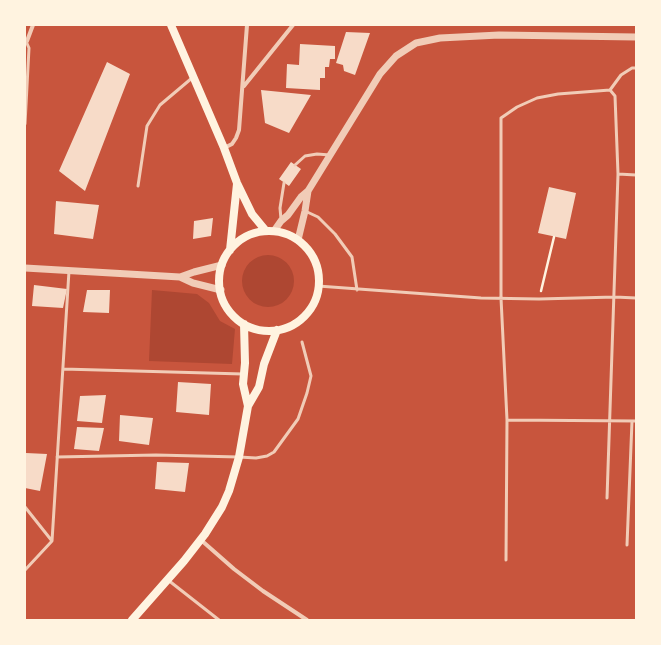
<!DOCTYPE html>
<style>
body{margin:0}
#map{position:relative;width:661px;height:645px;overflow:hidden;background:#c8553d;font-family:"Titillium Web",sans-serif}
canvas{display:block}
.frame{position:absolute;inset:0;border:26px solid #fff3e0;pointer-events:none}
</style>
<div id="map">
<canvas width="661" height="645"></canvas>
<div class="frame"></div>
</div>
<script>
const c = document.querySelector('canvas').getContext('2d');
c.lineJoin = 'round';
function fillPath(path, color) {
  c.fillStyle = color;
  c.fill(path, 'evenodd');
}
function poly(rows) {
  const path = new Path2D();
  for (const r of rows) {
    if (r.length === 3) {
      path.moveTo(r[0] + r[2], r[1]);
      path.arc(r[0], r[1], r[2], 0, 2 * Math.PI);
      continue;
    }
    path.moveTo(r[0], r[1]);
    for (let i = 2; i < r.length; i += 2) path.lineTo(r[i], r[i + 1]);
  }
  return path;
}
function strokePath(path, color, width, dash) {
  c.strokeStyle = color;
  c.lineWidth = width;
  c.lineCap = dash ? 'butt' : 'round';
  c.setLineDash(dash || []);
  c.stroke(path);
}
fillPath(poly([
 [268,281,26],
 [152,290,197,294,209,303,220,321,235,329,232,364,149,361]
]), '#ae4732');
fillPath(poly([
 [346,32,370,33,355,75,344,71,343,65,336,63],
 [300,44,335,46,335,59,330,59,329,67,325,67,325,78,320,78,320,90,286,88,287,64,299,65],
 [107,62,130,74,85,191,59,171],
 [261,90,311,95,289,133,265,123],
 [291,162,301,169,289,186,279,179],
 [549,187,576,193,566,239,538,233],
 [56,201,99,205,93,239,54,234],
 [213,218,211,236,193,239,194,221],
 [34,285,67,289,63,308,32,306],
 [87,290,110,290,109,313,83,312],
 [178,382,211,384,209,415,176,412],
 [106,395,102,423,77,421,80,396],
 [120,415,153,418,149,445,119,441],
 [77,427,104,428,99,451,74,449],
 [26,453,47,454,40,491,25,488],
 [157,462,189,463,185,492,155,489]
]), '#f7dbc8');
strokePath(poly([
 [541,291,554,237]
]), '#fff3e0', 2.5);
strokePath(poly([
 [25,39,29,48,25,124],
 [610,90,621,75,632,68,636,68],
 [295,165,305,156,317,154,330,155],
 [618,174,636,175],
 [138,186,147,126,160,105,192,78],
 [305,211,318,217,335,234,352,257,357,290],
 [281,219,280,208,284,183],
 [318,286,481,298,539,299,615,297,636,298],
 [63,369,243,374],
 [507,420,636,421],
 [57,457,156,455,239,457,256,458,267,456,274,452,298,419,307,393,311,376,302,342],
 [607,498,618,174,615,96,610,90],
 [25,507,52,541,25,570],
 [52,541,69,271],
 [627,545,632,421],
 [506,560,507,420,501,298,501,118,517,107,537,98,558,94,610,90],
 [168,580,219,620]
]), '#f1ccb7', 3);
strokePath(poly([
 [27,41,33,25],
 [244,86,293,25],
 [224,148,232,144,236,138,239,130,247,25],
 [201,540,234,569,263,591,307,620]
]), '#f1ccb7', 4);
strokePath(poly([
 [274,231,281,221,288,215,301,197,308,191,380,74,396,56,416,43,440,38,499,35,636,37],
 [298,240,305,211,308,191],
 [25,268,180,277,193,283,221,290],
 [180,277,194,272,222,265]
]), '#f1ccb7', 7);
strokePath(poly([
 [171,25,224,148,237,183,252,214,266,231],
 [269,281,50],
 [230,250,237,184],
 [244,324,245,363,243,384,248,406],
 [132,620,184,561,205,534,222,507,229,491,239,457,248,406,259,387,264,364,277,330]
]), '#fff3e0', 8);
</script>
